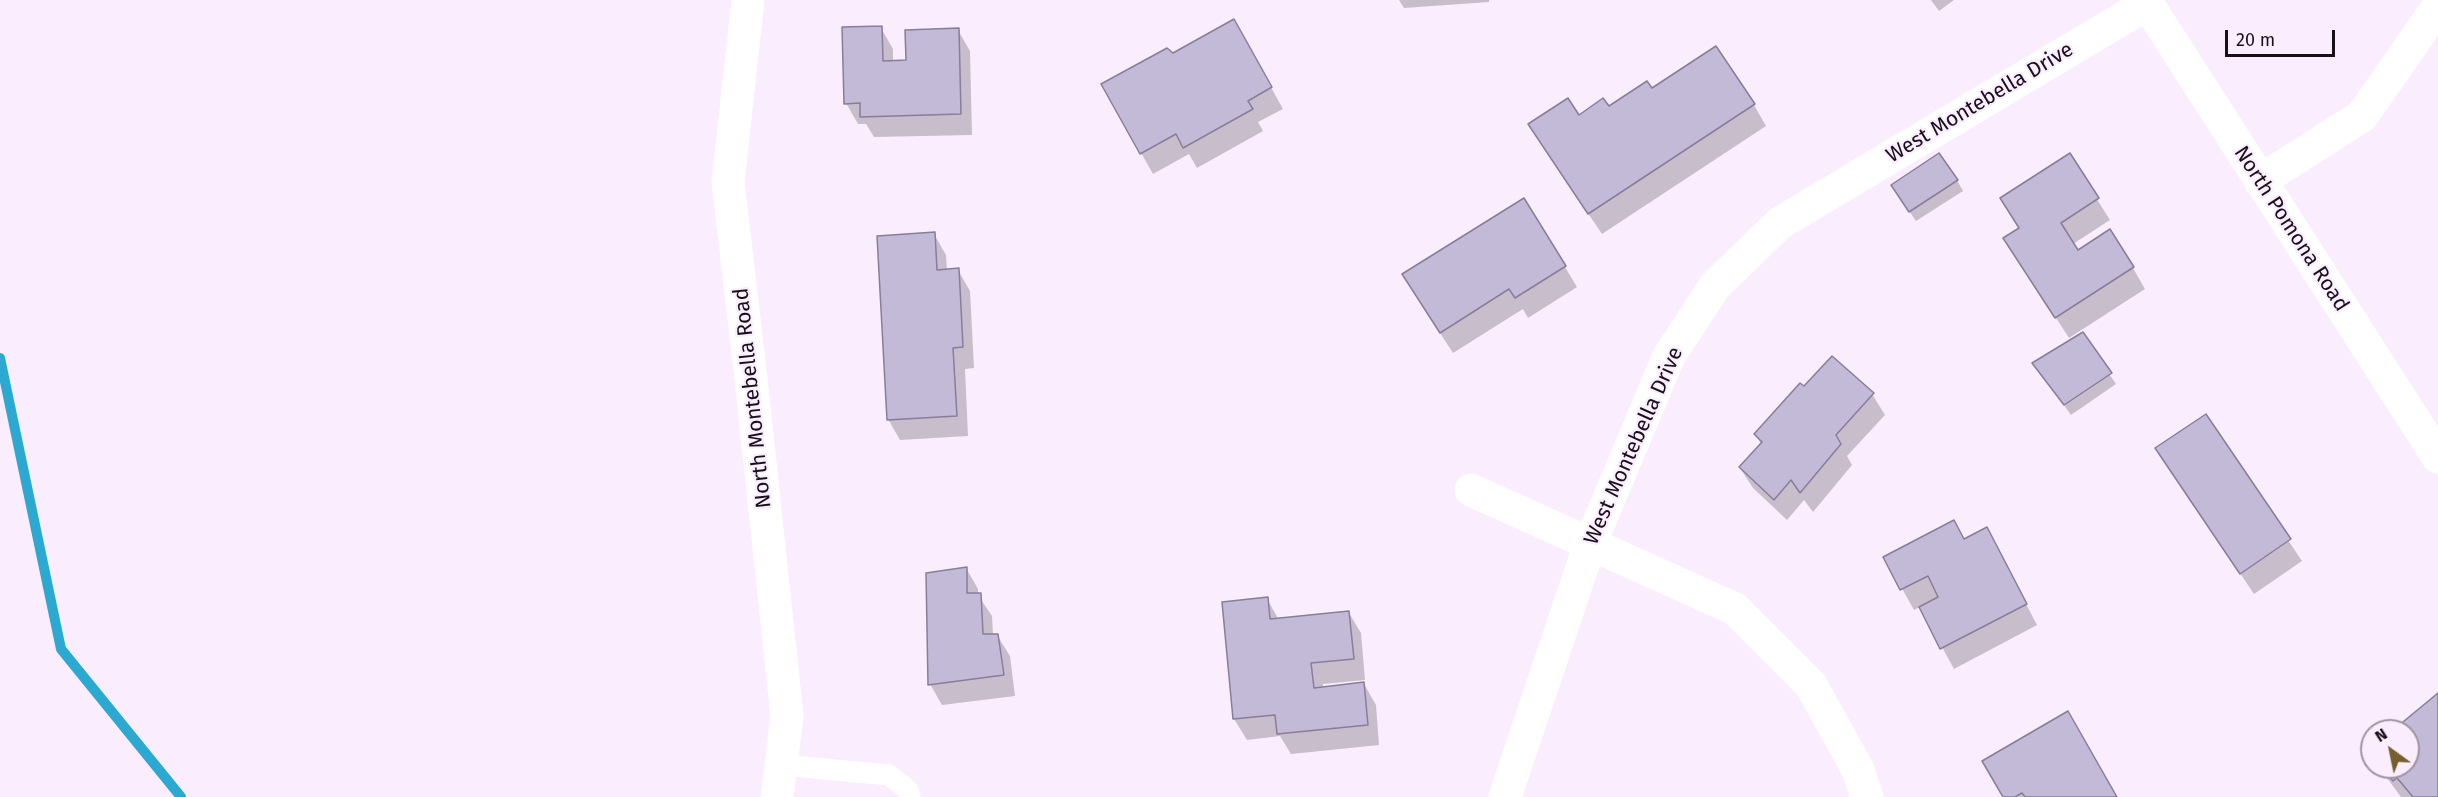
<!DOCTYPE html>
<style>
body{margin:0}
#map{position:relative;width:2438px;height:797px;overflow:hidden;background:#faedfd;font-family:"Fira Sans",sans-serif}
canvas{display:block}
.north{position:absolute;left:2360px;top:719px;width:60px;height:60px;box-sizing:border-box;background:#faedfd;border:2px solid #9f95a2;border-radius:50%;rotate:327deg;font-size:16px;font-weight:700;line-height:24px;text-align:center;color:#171019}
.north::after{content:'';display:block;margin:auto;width:21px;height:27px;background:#765f2f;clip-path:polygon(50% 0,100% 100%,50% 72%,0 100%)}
.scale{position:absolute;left:2225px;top:30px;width:110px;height:27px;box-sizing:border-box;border:3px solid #171019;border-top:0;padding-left:8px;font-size:18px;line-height:21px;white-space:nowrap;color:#171019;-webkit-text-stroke:4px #faedfd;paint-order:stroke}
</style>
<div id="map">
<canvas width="2438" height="797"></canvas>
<div class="north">N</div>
<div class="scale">20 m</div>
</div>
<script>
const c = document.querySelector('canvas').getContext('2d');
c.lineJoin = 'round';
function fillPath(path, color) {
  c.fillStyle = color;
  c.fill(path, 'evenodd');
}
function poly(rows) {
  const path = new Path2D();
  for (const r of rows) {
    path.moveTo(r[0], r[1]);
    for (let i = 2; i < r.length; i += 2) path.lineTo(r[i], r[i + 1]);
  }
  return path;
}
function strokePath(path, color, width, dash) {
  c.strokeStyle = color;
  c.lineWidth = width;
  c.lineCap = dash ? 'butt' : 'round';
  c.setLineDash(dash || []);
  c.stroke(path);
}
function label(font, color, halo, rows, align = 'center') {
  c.font = font + ' "Fira Sans",sans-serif';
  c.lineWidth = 4.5;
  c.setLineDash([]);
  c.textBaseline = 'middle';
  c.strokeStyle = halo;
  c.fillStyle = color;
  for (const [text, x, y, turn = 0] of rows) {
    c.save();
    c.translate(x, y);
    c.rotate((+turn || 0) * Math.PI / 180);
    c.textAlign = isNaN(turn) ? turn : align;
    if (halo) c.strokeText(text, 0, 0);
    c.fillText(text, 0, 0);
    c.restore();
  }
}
fillPath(poly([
 [1399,0,1489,0,1489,2,1404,8],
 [1931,0,1954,0,1939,11],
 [881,28,893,49,893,62,908,62,958,30,970,51,972,135,874,137,866,124,858,124,846,103],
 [1246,42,1283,109,1258,122,1263,131,1197,168,1189,154,1153,174,1103,85,1173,55],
 [1652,90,1754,105,1766,126,1602,234,1542,145,1579,117,1608,109],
 [2069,155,2110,220,2073,244,2078,252,2133,268,2145,289,2069,338,2005,239,2020,229],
 [1957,180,1963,191,1916,221,1899,196],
 [934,234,946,255,947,271,958,270,970,291,974,368,965,369,968,436,900,440,888,419],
 [1565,267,1577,287,1528,318,1523,309,1453,353,1416,296],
 [2082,334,2116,384,2071,415,2034,364],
 [1804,388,1872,394,1885,415,1847,456,1852,465,1813,512,1804,500,1787,520,1753,488,1740,468,1761,444,1756,434],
 [2205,416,2302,561,2254,594,2157,449],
 [1964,541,1998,550,2037,625,1954,669,1920,607,1914,610,1885,558],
 [966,568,978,589,978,595,992,616,993,635,997,635,1010,656,1015,696,942,705,930,684],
 [1267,599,1279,620,1349,613,1361,633,1365,680,1323,684,1323,688,1364,684,1376,705,1379,745,1291,754,1280,736,1247,740,1234,719],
 [2437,695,2438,797,2401,797,2379,767,2408,767,2408,731,2394,731],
 [1984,762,2116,797,2005,797]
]), '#0003');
strokePath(poly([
 [0,358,61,649,181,797]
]), '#2ca9d0', 10);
const building = poly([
 [1234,19,1272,87,1248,101,1253,109,1183,148,1176,134,1140,154,1101,84,1167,48,1173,53,1234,19],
 [882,26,883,61,906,60,905,30,959,28,961,114,860,117,860,103,844,104,842,27,882,26],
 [1716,46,1755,104,1588,214,1528,124,1568,98,1579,115,1603,98,1609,106,1647,81,1652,88,1716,46],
 [1939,153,1958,180,1909,212,1891,185,1939,153],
 [2070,153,2099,198,2061,223,2078,250,2110,229,2134,267,2055,318,2003,238,2019,228,2000,198,2070,153],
 [1524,198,1566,266,1515,298,1509,289,1440,333,1402,274,1524,198],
 [935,232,937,270,959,268,963,347,953,348,957,416,887,420,877,236,935,232],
 [2083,332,2112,373,2064,405,2032,363,2083,332],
 [1832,356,1874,393,1836,435,1841,444,1800,493,1791,480,1774,500,1739,467,1762,442,1754,434,1800,383,1804,386,1832,356],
 [2206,414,2291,539,2240,574,2155,448,2206,414],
 [1954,520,1964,539,1987,527,2027,604,1940,649,1919,607,1938,597,1928,576,1900,590,1883,557,1954,520],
 [967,567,967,593,981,593,983,634,998,634,1004,675,928,685,926,573,967,567],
 [1268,597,1270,619,1349,611,1354,659,1311,663,1314,688,1364,682,1368,725,1277,734,1275,715,1233,719,1222,602,1268,597],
 [2438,693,2438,797,2413,797,2397,778,2393,781,2381,767,2408,767,2408,731,2392,731,2438,693],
 [2068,711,2117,797,2025,797,2022,793,2015,797,2003,797,1982,761,2068,711]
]);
fillPath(building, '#c3bad7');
strokePath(building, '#877e99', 1.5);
strokePath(poly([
 [781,765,889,775,908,790,910,797]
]), '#fff', 21);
strokePath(poly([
 [748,0,728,182,751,379,787,716,777,797],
 [2145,0,2438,457],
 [2260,181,2362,116,2438,7],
 [1471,490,1735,609,1811,685,1858,770,1867,797],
 [1505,797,1590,544,1669,356,1715,286,1780,223,2147,4]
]), '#fff', 33);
label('21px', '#171019', '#faedfd', [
 ["West Montebella Drive",1980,103,-31],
 ["North Pomona Road",2291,229,57],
 ["North Montebella Road",753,398,-96],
 ["West Montebella Drive",1634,446,-66]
]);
</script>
